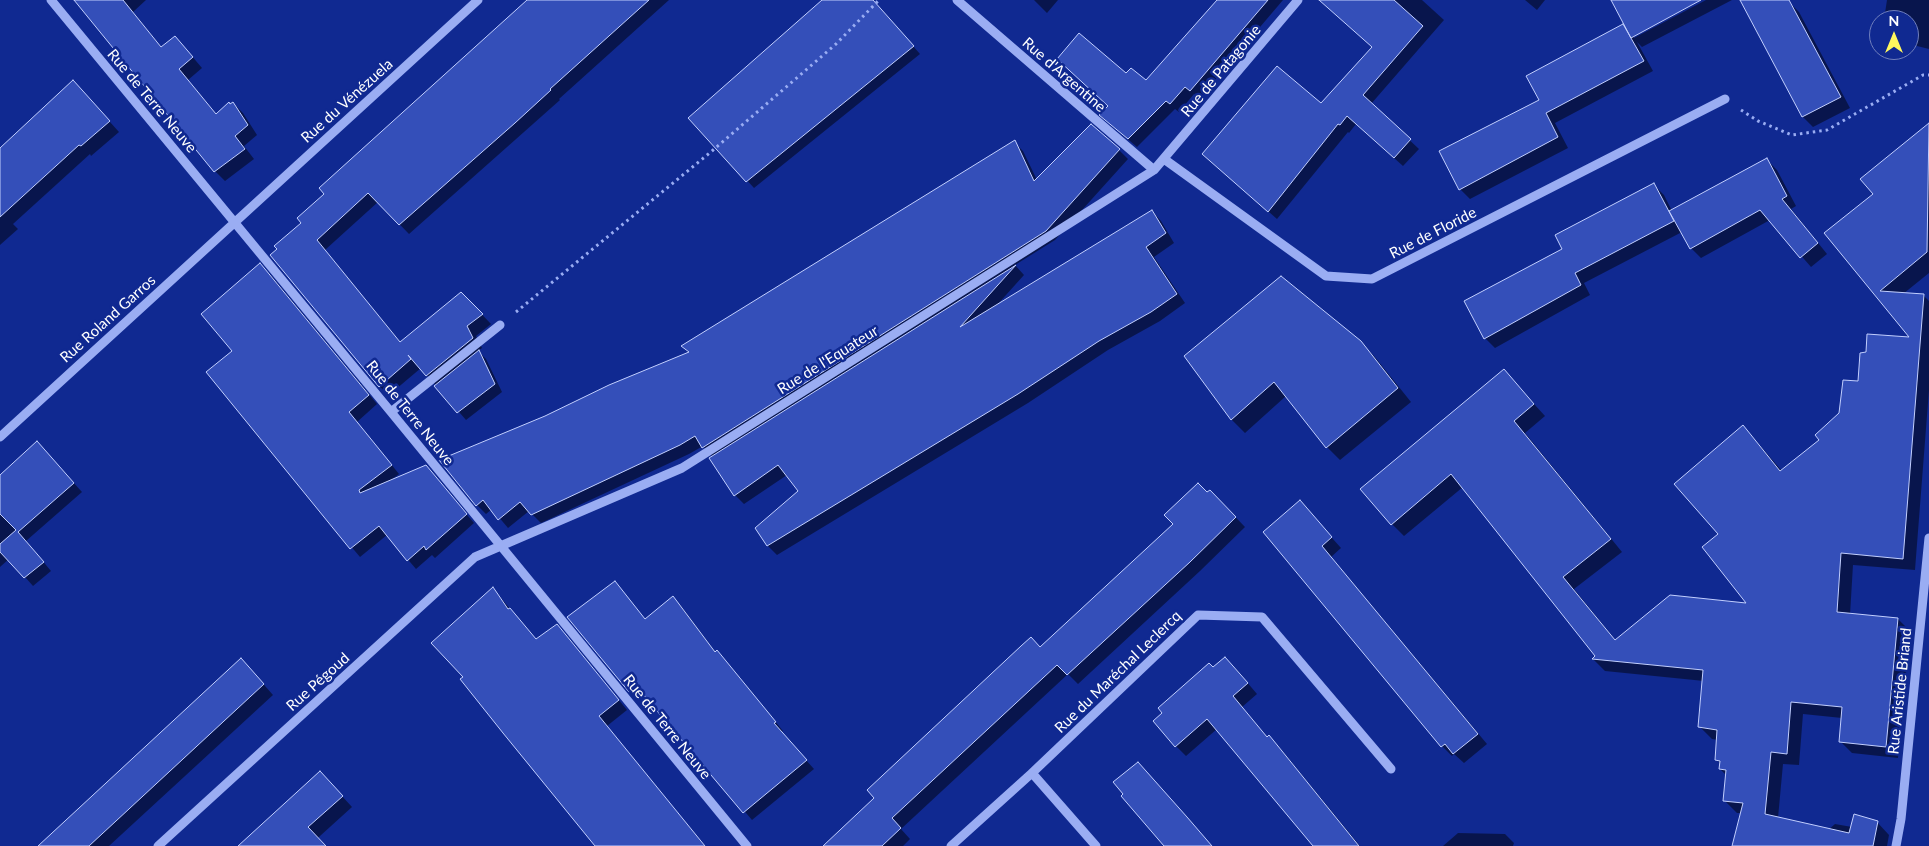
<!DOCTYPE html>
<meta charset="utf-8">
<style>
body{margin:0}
#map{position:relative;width:1929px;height:846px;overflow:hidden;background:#102991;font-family:Lato,sans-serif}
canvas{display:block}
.north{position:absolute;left:1869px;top:10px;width:50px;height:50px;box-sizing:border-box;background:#102991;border:1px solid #707fbd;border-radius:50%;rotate:0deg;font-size:14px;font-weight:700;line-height:20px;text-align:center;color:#fff}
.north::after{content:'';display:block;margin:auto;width:18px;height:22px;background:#fff75d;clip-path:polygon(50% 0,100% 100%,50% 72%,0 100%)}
</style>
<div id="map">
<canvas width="1929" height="846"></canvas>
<div class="north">N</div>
</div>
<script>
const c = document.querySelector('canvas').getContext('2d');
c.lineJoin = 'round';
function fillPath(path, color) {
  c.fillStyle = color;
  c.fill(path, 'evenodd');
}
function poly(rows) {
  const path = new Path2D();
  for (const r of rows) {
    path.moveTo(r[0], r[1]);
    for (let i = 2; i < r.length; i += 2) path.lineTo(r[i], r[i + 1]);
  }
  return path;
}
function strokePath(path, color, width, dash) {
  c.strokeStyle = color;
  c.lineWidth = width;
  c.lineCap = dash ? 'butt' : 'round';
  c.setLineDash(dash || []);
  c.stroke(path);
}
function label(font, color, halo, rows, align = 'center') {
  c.font = font + ' Lato,sans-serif';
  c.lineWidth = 5;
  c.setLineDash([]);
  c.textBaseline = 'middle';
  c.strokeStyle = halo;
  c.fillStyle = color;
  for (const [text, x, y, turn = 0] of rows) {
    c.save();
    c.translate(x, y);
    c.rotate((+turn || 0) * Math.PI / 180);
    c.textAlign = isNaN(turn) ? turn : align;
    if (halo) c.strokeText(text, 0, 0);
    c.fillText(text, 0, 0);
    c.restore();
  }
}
fillPath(poly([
 [76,0,146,0,133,12,162,48,185,48,202,68,188,80,217,115,233,103,243,113,257,135,244,146,254,159,225,181,215,171],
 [528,0,669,0,559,99,560,100,524,132,409,234,378,202,325,250,401,343,470,302,491,324,476,336,482,348,478,351,486,359,502,392,466,420,421,368,389,395,379,386,303,223,325,194],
 [824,0,873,0,920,54,754,188,690,118],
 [1034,0,1058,0,1047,13],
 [1218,0,1283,0,1199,99,1194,94,1179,112,1175,109,1137,147,1109,123,1110,106,1127,75,1146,82],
 [1335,0,1422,0,1444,20,1371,104,1419,149,1403,166,1356,124,1349,133,1348,132,1277,219,1213,163,1321,105,1373,47],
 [1525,0,1545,0,1537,10],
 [1614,0,1701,0,1634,35,1634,38,1706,0,1732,0,1642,47,1637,42,1653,71,1555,123,1568,148,1470,199,1460,189,1540,100,1623,25,1628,31],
 [1887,0,1929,0,1929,49,1917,46,1909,38,1909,20,1892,20,1885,13],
 [1789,2,1799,12,1850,108,1813,127,1803,117,1752,20],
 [83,92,119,132,91,156,90,154,13,224,18,229,0,245,0,150],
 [1929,124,1929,273,1903,294,1923,295,1929,301,1929,390,1915,570,1853,565,1850,615,1898,619,1910,631,1898,758,1852,753,1840,741,1842,718,1803,714,1799,765,1783,764,1778,818,1828,830,1835,824,1852,827,1877,822,1889,835,1887,846,1733,846,1742,813,1737,813,1725,801,1727,776,1720,769,1721,764,1716,759,1718,740,1712,739,1700,727,1704,681,1605,671,1593,659,1597,657,1463,487,1404,536,1392,524,1504,371,1545,416,1525,433,1622,552,1574,589,1616,641,1748,604,1720,534,1743,426,1782,471,1821,441,1859,382,1911,339,1826,234,1875,194,1862,179],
 [1014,142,1023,151,1037,180,1119,150,1128,159,1055,240,1015,265,1024,275,997,305,1152,211,1161,221,1174,243,1154,257,1185,303,1160,321,1108,350,1028,403,777,555,768,546,756,528,800,492,787,475,744,504,735,495,713,457,703,446,689,454,541,523,529,511,508,528,492,509,486,514,477,505,546,417,689,353,683,346],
 [1767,160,1777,170,1796,206,1791,209,1827,254,1811,267,1770,220,1701,258,1691,248,1682,232,1584,283,1590,295,1495,348,1485,338,1563,249,1654,185,1664,195,1672,211],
 [269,273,377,404,357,422,399,474,391,480,426,467,474,523,435,558,432,555,416,569,387,535,360,557,257,435,208,373,234,351],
 [1360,342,1374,356,1411,402,1340,460,1327,447,1286,396,1245,433,1232,420,1186,357],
 [46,452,82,492,26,541,51,571,33,586,9,559,0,567,0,477],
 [1207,494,1220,501,1245,527,1200,571,1078,684,1068,674,901,829,910,839,903,846,824,846],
 [1300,502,1341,548,1331,557,1487,744,1464,763,1454,754,1452,756,1442,746,1265,532],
 [614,583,646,620,673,598,681,606,716,653,725,660,783,731,781,732,814,769,752,820,645,694,638,700,630,691],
 [493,589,537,640,557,626,566,635,627,710,607,726,705,846,597,846,464,677],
 [1235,668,1257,694,1242,707,1268,738,1269,737,1279,747,1360,846,1314,846,1217,729,1186,756,1176,746,1213,669],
 [251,670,273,695,109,846,40,846],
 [330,783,352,807,309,846,240,846],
 [1458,833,1505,834,1514,843,1513,846,1443,846]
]), '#0007');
const building = poly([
 [74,0,123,0,161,47,175,36,193,57,179,69,216,114,229,102,230,104,233,102,248,125,235,136,245,149,214,172,74,0],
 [527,0,649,0,550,89,551,90,515,123,399,225,368,193,317,240,400,342,461,292,483,314,467,326,473,338,426,376,408,355,411,359,379,387,270,255,277,249,274,246,301,223,297,218,324,194,319,188,527,0],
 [822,0,873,0,914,46,746,182,688,118,822,0],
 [1217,0,1268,0,1190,91,1185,87,1170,104,1166,101,1128,139,1099,115,1108,106,1057,59,1079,33,1126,73,1131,68,1146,80,1217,0],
 [1319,0,1394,0,1423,26,1363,95,1411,139,1394,158,1347,116,1340,125,1338,124,1268,212,1202,154,1277,66,1321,103,1372,47,1319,0],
 [1611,0,1701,0,1631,38,1611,0],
 [1740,0,1789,0,1841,97,1802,117,1740,0],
 [1623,24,1644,61,1546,113,1558,137,1459,190,1439,151,1539,100,1526,76,1623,24],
 [73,80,110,121,81,146,79,145,0,217,0,148,73,80],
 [1929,123,1927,252,1880,291,1924,294,1903,559,1841,553,1837,612,1898,618,1886,747,1839,742,1842,707,1791,702,1787,754,1771,752,1765,814,1849,833,1854,814,1878,821,1873,846,1732,846,1743,803,1723,801,1726,770,1719,769,1720,761,1715,760,1717,730,1698,727,1703,670,1592,659,1595,656,1451,474,1391,525,1360,489,1504,369,1534,404,1514,421,1611,539,1563,577,1615,640,1670,595,1746,603,1702,547,1718,534,1674,484,1743,425,1780,471,1819,440,1815,435,1839,413,1843,380,1858,381,1860,353,1866,352,1867,334,1909,337,1824,233,1873,194,1860,179,1929,123],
 [1091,124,1120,149,1046,231,702,448,695,436,680,445,531,515,520,502,498,520,483,500,476,506,439,460,545,416,609,385,689,352,681,346,1015,140,1034,181,1091,124],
 [1767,158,1787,196,1782,199,1818,243,1800,258,1760,210,1690,249,1669,211,1767,158],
 [1654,183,1674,221,1575,273,1581,285,1484,339,1464,301,1562,249,1555,235,1654,183],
 [1152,210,1166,233,1146,247,1177,294,1151,312,1099,341,1018,394,767,546,755,528,798,491,778,465,734,496,709,458,1016,265,960,327,1152,210],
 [260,263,369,395,349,412,392,465,359,490,360,493,426,465,467,514,426,550,424,546,407,561,379,526,350,549,206,372,232,351,201,314,260,263],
 [1281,276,1361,341,1398,388,1326,448,1274,382,1231,420,1184,356,1281,276],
 [479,350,495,384,457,413,434,386,479,350],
 [37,441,74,483,18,532,44,562,24,578,0,552,0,544,16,530,0,514,0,475,37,441],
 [1198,483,1207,492,1210,490,1236,517,1190,562,1067,675,1057,665,892,818,901,828,882,846,823,846,874,798,867,790,1021,646,1031,637,1040,647,1173,524,1164,515,1198,483],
 [1300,500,1332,537,1322,546,1478,734,1453,754,1445,744,1441,747,1263,532,1300,500],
 [615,581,645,619,673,596,715,652,717,650,776,722,774,723,807,760,743,813,636,686,629,692,567,617,615,581],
 [493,587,508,609,510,608,536,639,557,624,619,700,599,716,705,846,595,846,503,733,460,679,463,677,431,643,493,587],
 [1225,657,1248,683,1233,696,1267,737,1269,735,1359,846,1313,846,1207,719,1175,747,1153,721,1162,713,1158,708,1209,663,1213,667,1225,657],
 [241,658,264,684,89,846,38,846,241,658],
 [1138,762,1187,817,1212,846,1164,846,1121,796,1123,794,1113,782,1138,762],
 [320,771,343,796,308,827,326,846,238,846,320,771]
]);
fillPath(building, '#344fb9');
strokePath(building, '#c2cffe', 1);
strokePath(poly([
 [1741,110,1758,121,1792,135,1827,130,1923,75,1929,75],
 [516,312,712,151,836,44,879,0]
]), '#9aadf3', 3, [2.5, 4]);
strokePath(poly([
 [51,0,391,412,747,846],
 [957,0,1154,170],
 [1164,159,1326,276,1372,279,1725,99],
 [391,412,500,325],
 [0,437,478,0],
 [1032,773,1096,846],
 [158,846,475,557,682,468,1154,170,1298,0],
 [951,846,1032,773,1198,615,1262,617,1391,769],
 [1896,846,1901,819,1929,538]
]), '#9aadf3', 9);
label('15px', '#fff', '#102991', [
 ["Rue de Patagonie",1221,71,-50],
 ["Rue d'Argentine",1064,75,41],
 ["Rue de Terre Neuve",152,101,50],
 ["Rue du Vénézuela",347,101,-42],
 ["Rue de Floride",1433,233,-27],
 ["Rue Roland Garros",108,319,-42],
 ["Rue de l'Equateur",828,360,-32],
 ["Rue de Terre Neuve",410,413,51],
 ["Rue du Maréchal Leclercq",1118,672,-44],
 ["Rue Pégoud",318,682,-42],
 ["Rue Aristide Briand",1900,691,-84],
 ["Rue de Terre Neuve",667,727,51]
]);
</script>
